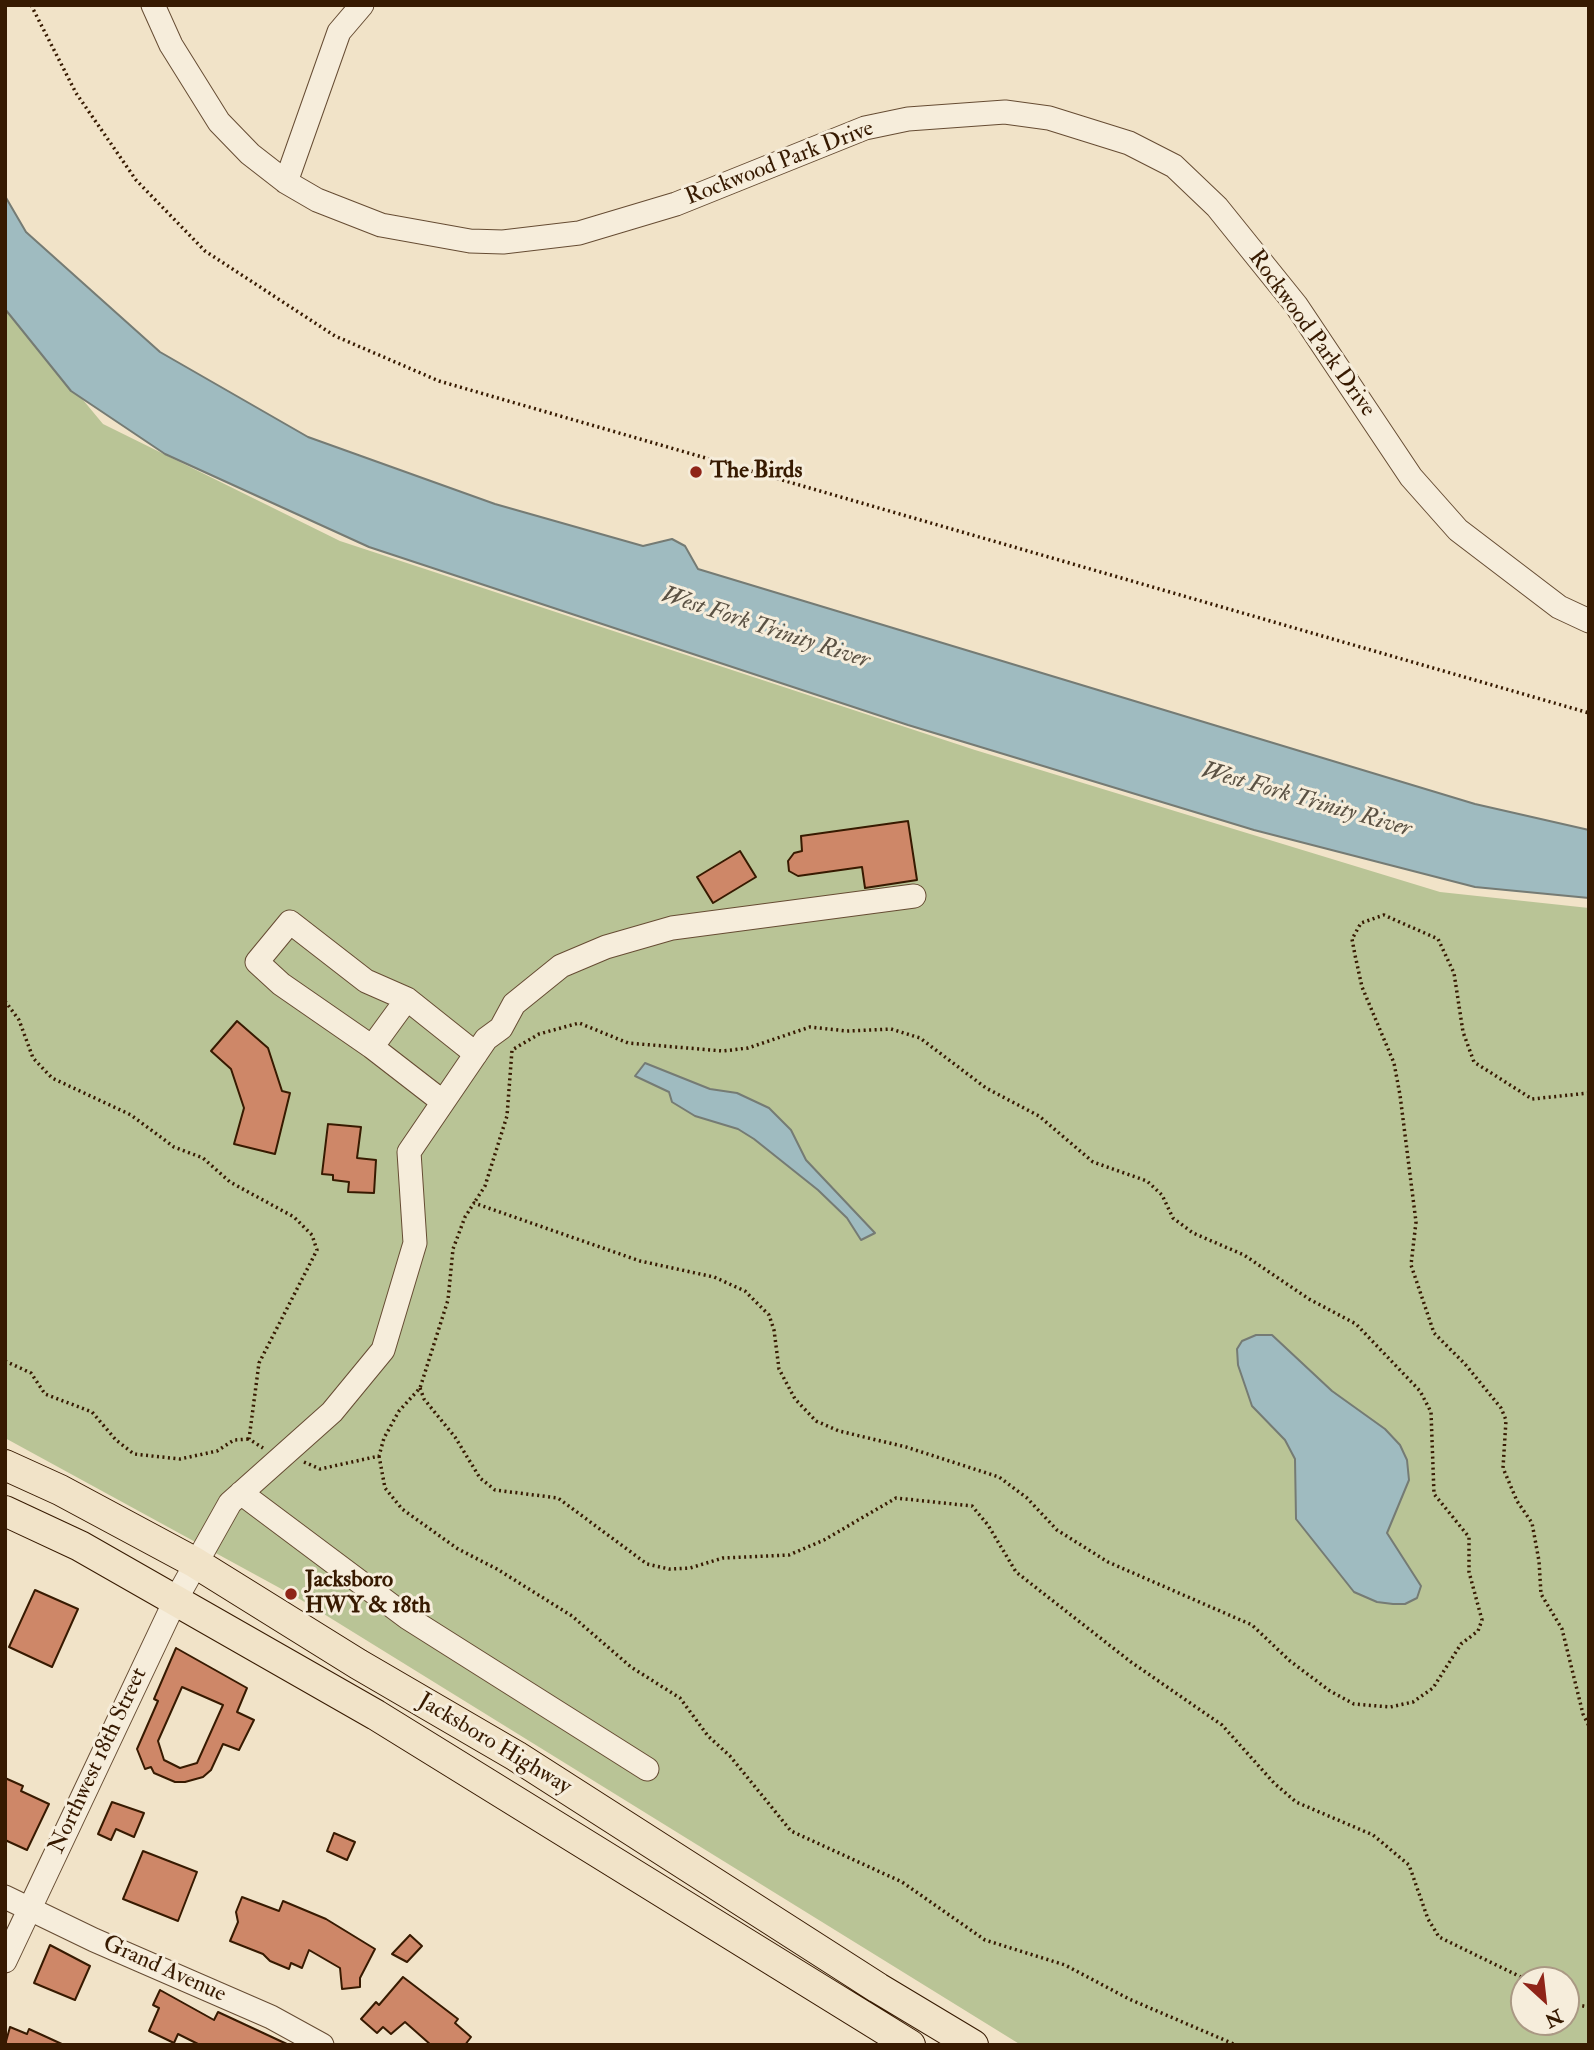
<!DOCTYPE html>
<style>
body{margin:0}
#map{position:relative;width:1594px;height:2050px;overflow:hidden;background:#f1e3c8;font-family:"IM FELL Double Pica",serif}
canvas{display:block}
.frame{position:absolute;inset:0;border:7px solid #371a01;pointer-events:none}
.north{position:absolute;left:1510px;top:1966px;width:70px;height:70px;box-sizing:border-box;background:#f6eddb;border:2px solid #aa9984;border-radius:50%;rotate:153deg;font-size:19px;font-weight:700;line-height:28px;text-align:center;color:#371a01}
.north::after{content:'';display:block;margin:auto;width:24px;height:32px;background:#8f2418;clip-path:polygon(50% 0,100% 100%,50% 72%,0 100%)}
</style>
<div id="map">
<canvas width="1594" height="2050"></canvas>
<div class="frame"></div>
<div class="north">N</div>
</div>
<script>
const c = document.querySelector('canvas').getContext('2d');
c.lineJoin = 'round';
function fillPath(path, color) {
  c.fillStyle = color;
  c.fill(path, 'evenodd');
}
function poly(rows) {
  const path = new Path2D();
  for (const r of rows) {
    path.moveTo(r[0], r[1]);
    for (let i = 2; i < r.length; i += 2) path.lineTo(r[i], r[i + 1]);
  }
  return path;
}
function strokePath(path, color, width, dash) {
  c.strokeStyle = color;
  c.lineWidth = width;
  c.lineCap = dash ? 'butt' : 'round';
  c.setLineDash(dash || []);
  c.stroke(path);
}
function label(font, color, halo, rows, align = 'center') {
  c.font = font + ' "IM FELL Double Pica",serif';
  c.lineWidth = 6;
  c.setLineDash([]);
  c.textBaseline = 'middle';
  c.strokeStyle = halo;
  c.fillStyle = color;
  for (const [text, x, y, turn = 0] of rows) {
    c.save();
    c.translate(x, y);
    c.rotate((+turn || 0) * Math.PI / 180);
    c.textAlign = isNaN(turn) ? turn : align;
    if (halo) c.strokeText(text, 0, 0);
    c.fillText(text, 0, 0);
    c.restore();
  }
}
fillPath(poly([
 [5,306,103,424,340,541,975,750,1440,892,1589,908,1589,2045,1021,2045,298,1598,5,1438],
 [1524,1980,1566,1980,1566,2022,1524,2022]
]), '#b9c496');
const water = poly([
 [5,196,26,232,160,352,308,437,495,504,643,546,672,539,685,546,698,569,1475,804,1589,830,1589,898,1475,887,1254,830,908,725,369,547,165,454,71,391,5,309,5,196],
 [645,1063,710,1089,737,1093,769,1108,791,1130,806,1160,875,1233,861,1240,847,1218,818,1190,754,1139,738,1129,695,1116,672,1102,669,1092,635,1076,645,1063],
 [1256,1335,1272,1335,1332,1391,1385,1429,1400,1445,1407,1460,1409,1480,1387,1533,1421,1586,1417,1598,1405,1604,1393,1604,1377,1602,1354,1592,1296,1519,1295,1459,1285,1440,1252,1406,1238,1365,1237,1349,1242,1341,1256,1335]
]);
fillPath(water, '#9fbbc0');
strokePath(water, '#757b74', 2);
const building = poly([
 [908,821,917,880,865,888,862,867,798,876,789,871,788,861,794,853,802,851,801,836,908,821],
 [740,851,756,877,713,903,697,877,740,851],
 [237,1021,268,1048,282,1091,290,1093,275,1154,234,1144,244,1108,231,1069,211,1051,237,1021],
 [328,1124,361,1127,357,1158,376,1160,374,1193,348,1192,349,1182,333,1180,333,1175,322,1174,328,1124],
 [35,1590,78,1609,52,1667,9,1647,35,1590],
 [176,1648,247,1688,237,1712,254,1720,239,1750,223,1744,211,1770,203,1777,185,1782,175,1782,154,1773,151,1767,145,1769,137,1749,158,1701,154,1699,176,1648],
 [182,1687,223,1705,197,1763,180,1768,164,1760,158,1741,182,1687],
 [5,1778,23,1786,21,1791,49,1804,27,1850,5,1840,5,1778],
 [112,1802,144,1813,134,1837,116,1829,111,1840,98,1834,112,1802],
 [334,1833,355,1842,347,1860,327,1851,334,1833],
 [143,1851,197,1872,178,1921,123,1899,143,1851],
 [242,1897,279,1911,283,1901,326,1919,375,1949,360,1978,360,1987,342,1989,340,1968,309,1950,302,1968,291,1963,289,1969,270,1961,263,1954,230,1941,238,1922,236,1912,242,1897],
 [410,1935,422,1946,407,1962,392,1954,410,1935],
 [50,1945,90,1966,75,2000,34,1983,50,1945],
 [403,1977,458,2019,455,2023,471,2037,465,2045,431,2045,405,2022,391,2034,383,2027,377,2033,361,2019,376,2002,379,2005,403,1977],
 [160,1990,214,2020,218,2012,289,2045,200,2045,178,2034,174,2043,149,2031,159,2008,153,2005,160,1990],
 [10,2027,27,2034,29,2029,64,2045,5,2045,10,2027]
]);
fillPath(building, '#ce8768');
strokePath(building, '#371a01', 2);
const minor = poly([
 [153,5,171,45,219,122,250,154,286,182,317,200,381,225,470,241,503,242,579,233,676,204,865,128,908,119,1005,112,1049,118,1129,143,1174,166,1217,207,1296,305,1411,477,1458,530,1559,607,1589,621],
 [286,182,339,32,362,5],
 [372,1047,281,984,257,962,290,922,366,981,407,999],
 [443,1102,372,1047,407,999,476,1054],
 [241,1493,408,1618,647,1769],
 [5,1897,94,1940,271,2017,322,2045],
 [5,1961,175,1601,230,1503,332,1412,383,1350,415,1243,409,1152,486,1039,501,1028,514,1004,561,966,606,947,672,928,914,896]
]);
const major = poly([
 [5,1465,60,1490,194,1562,358,1664,516,1756,878,1988,973,2045],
 [5,1511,80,1546,376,1715,910,2045]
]);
strokePath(minor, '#664c33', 25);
strokePath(major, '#371a01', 32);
strokePath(poly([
 [31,5,76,93,136,180,205,251,335,336,439,381,1589,713],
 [5,1001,19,1020,33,1058,52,1078,131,1115,174,1147,203,1158,230,1182,294,1217,312,1235,317,1250,259,1363,249,1439,263,1448],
 [1589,1093,1532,1099,1474,1062,1463,1032,1454,973,1438,939,1384,915,1361,923,1352,939,1355,955,1362,987,1394,1063,1400,1095,1416,1222,1411,1265,1434,1333,1465,1364,1501,1408,1506,1420,1503,1468,1517,1501,1532,1523,1539,1561,1541,1594,1562,1629,1583,1714,1589,1726],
 [5,1361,31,1373,45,1394,92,1412,116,1440,134,1454,180,1459,217,1451,234,1440,249,1439],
 [420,1388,424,1399,455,1437,480,1478,495,1490,558,1498,647,1564,669,1569,690,1568,723,1558,789,1555,824,1540,896,1498,972,1506,988,1525,1016,1572,1131,1662,1222,1725,1274,1783,1296,1802,1373,1835,1409,1865,1428,1919,1439,1937,1527,1980],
 [379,1456,385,1488,402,1509,458,1549,497,1569,572,1616,631,1667,680,1698,708,1736,730,1756,791,1831,902,1882,985,1940,1065,1965,1129,1999,1236,2045],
 [304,1462,320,1469,379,1456,384,1438,399,1411,420,1388,448,1300,453,1249,465,1217,474,1203,640,1261,714,1277,745,1291,769,1315,774,1330,779,1369,795,1399,816,1421,839,1431,906,1447,999,1477,1027,1498,1057,1530,1108,1562,1252,1625,1290,1661,1330,1691,1354,1704,1390,1707,1413,1702,1433,1688,1461,1644,1478,1631,1482,1620,1469,1572,1469,1537,1434,1494,1431,1412,1420,1391,1356,1324,1309,1299,1244,1255,1193,1233,1173,1218,1162,1195,1147,1181,1093,1162,1039,1116,986,1088,920,1038,891,1029,847,1031,810,1027,748,1048,723,1051,628,1043,579,1023,539,1034,512,1050,507,1116,485,1186,474,1203],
 [1566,2003,1589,2007]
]), '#371a01', 3.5, [2, 3.5]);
strokePath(minor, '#f6eddb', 23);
strokePath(major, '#f1e3c8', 30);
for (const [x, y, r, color] of [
 [696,472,7,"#8f2418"],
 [291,1594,7,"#8f2418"]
]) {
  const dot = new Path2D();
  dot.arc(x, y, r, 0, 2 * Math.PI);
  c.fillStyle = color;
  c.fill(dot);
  strokePath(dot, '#f6eddb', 2.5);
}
label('23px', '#371a01', '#f6eddb', [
 ["Rockwood Park Drive",780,164,-21],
 ["Rockwood Park Drive",1311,334,54],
 ["Jacksboro Highway",494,1745,31],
 ["Northwest 18th Street",99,1761,-65],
 ["Grand Avenue",164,1970,24]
]);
label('bold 23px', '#371a01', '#f6eddb', [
 ["The Birds",710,472],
 ["Jacksboro",305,1581],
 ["HWY & 18th",305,1607]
], 'left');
label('italic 24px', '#5b5244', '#f6eddb', [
 ["West Fork Trinity River",765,629,18],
 ["West Fork Trinity River",1306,801,16]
]);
</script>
